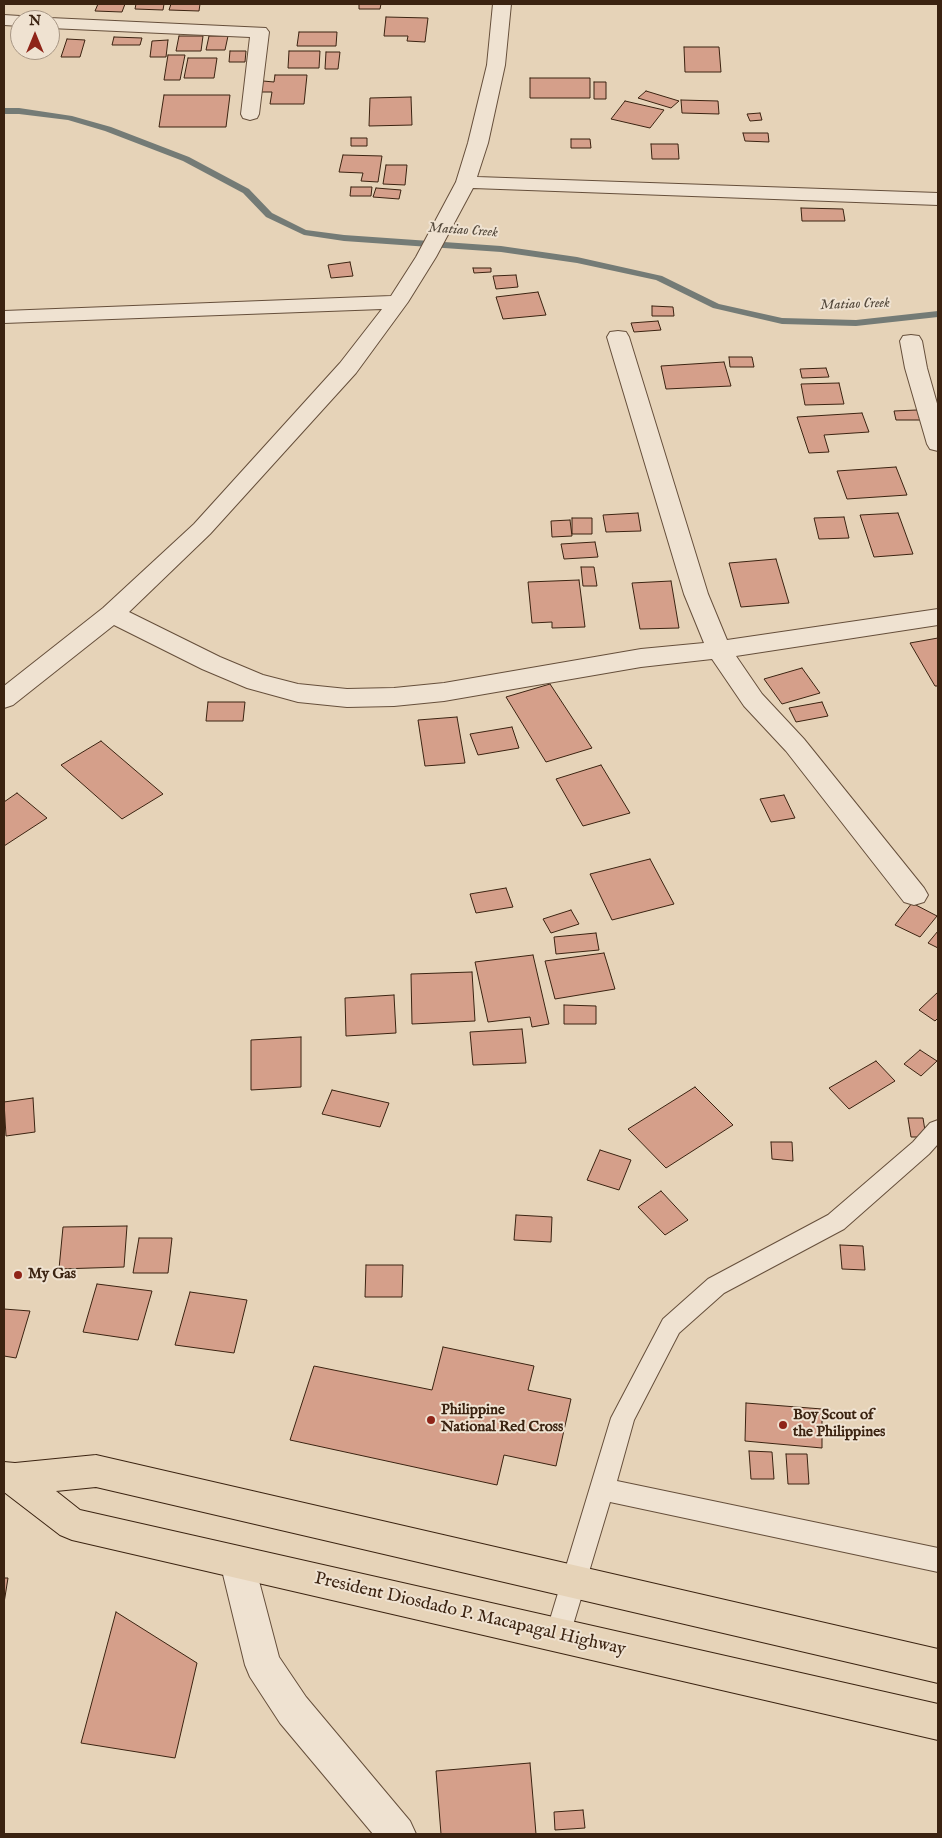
<!DOCTYPE html>
<style>
body{margin:0}
#map{position:relative;width:942px;height:1838px;overflow:hidden;background:#e6d3b8;font-family:"IM FELL English",serif}
canvas{display:block}
.frame{position:absolute;inset:0;border:5px solid #3b2311;pointer-events:none}
.north{position:absolute;left:10px;top:10px;width:50px;height:50px;box-sizing:border-box;background:#efe2d1;border:1px solid #a79684;border-radius:50%;rotate:0deg;font-size:14px;font-weight:700;line-height:20px;text-align:center;color:#3b2311}
.north::after{content:'';display:block;margin:auto;width:18px;height:22px;background:#8f2418;clip-path:polygon(50% 0,100% 100%,50% 72%,0 100%)}
</style>
<div id="map">
<canvas width="942" height="1838"></canvas>
<div class="frame"></div>
<div class="north">N</div>
</div>
<script>
const c = document.querySelector('canvas').getContext('2d');
c.lineJoin = 'round';
function poly(rows) {
  const path = new Path2D();
  for (const r of rows) {
    path.moveTo(r[0], r[1]);
    for (let i = 2; i < r.length; i += 2) path.lineTo(r[i], r[i + 1]);
  }
  return path;
}
function fillPath(path, color) {
  c.fillStyle = color;
  c.fill(path, 'evenodd');
}
function strokePath(path, color, width, dash) {
  c.strokeStyle = color;
  c.lineWidth = width;
  c.lineCap = dash ? 'butt' : 'round';
  c.setLineDash(dash || []);
  c.stroke(path);
}
function label(font, color, halo, rows, align = 'center') {
  c.font = font + ' "IM FELL English",serif';
  c.lineWidth = 4;
  c.setLineDash([]);
  c.textBaseline = 'middle';
  c.strokeStyle = halo;
  c.fillStyle = color;
  for (const [text, x, y, turn = 0] of rows) {
    c.save();
    c.translate(x, y);
    c.rotate((+turn || 0) * Math.PI / 180);
    c.textAlign = isNaN(turn) ? turn : align;
    if (halo) c.strokeText(text, 0, 0);
    c.fillText(text, 0, 0);
    c.restore();
  }
}
fillPath(poly([
 [4,108,19,108,72,116,111,127,189,157,249,189,272,213,306,230,344,235,501,246,577,257,662,276,719,304,782,318,856,320,938,311,938,317,856,326,782,324,713,308,656,280,577,263,501,252,344,241,304,235,266,217,243,193,183,161,105,131,68,120,19,114,4,114,4,108]
]), '#747b76');
const building = poly([
 [98,4,125,4,122,12,95,11,98,4],
 [136,4,164,4,163,10,135,9,136,4],
 [171,4,200,4,199,11,169,10,171,4],
 [359,4,381,4,380,9,359,9,359,4],
 [386,17,428,18,425,42,407,41,408,36,384,36,386,17],
 [299,32,337,32,336,46,297,46,299,32],
 [179,36,203,36,201,51,176,51,179,36],
 [209,36,228,36,225,50,206,50,209,36],
 [114,37,142,38,140,45,112,45,114,37],
 [67,39,85,40,80,57,61,57,67,39],
 [168,40,166,57,150,57,152,41,168,40],
 [684,47,719,47,721,72,685,72,684,47],
 [230,51,246,51,245,62,229,62,230,51],
 [289,51,320,51,319,68,288,68,289,51],
 [326,52,340,52,338,69,325,69,326,52],
 [168,55,185,55,180,80,164,80,168,55],
 [188,58,217,58,214,78,184,78,188,58],
 [275,75,307,75,304,104,270,104,272,92,261,92,263,81,274,82,275,75],
 [530,78,590,78,590,98,530,98,530,78],
 [594,82,606,82,606,99,594,99,594,82],
 [646,91,679,101,671,108,638,98,646,91],
 [164,95,230,95,226,127,159,127,164,95],
 [411,97,412,125,369,126,370,98,411,97],
 [681,100,718,101,719,114,682,113,681,100],
 [625,101,664,110,650,128,611,119,625,101],
 [760,113,762,120,750,121,747,114,760,113],
 [743,133,768,133,769,142,745,141,743,133],
 [351,138,367,138,367,146,351,146,351,138],
 [571,139,590,139,591,148,571,148,571,139],
 [651,144,678,144,679,159,652,159,651,144],
 [343,155,382,156,378,182,361,181,363,173,339,172,343,155],
 [386,165,407,165,405,185,383,184,386,165],
 [351,187,372,187,371,196,350,196,351,187],
 [376,188,401,190,399,199,373,197,376,188],
 [801,208,843,209,845,221,802,221,801,208],
 [350,262,353,276,331,278,328,265,350,262],
 [473,268,491,268,491,272,474,273,473,268],
 [516,275,518,287,496,289,493,276,516,275],
 [538,292,546,315,503,319,496,297,538,292],
 [652,306,673,307,674,316,652,316,652,306],
 [658,321,661,330,634,332,631,323,658,321],
 [729,357,752,357,754,367,730,367,729,357],
 [724,362,731,386,666,389,661,366,724,362],
 [826,368,829,377,802,378,800,369,826,368],
 [839,383,844,404,805,405,801,384,839,383],
 [917,410,920,420,896,420,894,411,917,410],
 [862,413,869,432,824,435,829,452,809,453,797,417,862,413],
 [896,467,907,495,847,499,837,471,896,467],
 [638,513,641,531,606,532,603,515,638,513],
 [898,513,913,554,874,557,860,515,898,513],
 [844,517,849,538,819,539,814,518,844,517],
 [572,518,592,518,592,534,572,534,572,518],
 [570,520,572,536,552,537,551,521,570,520],
 [595,542,598,557,564,559,561,544,595,542],
 [776,559,789,603,741,607,729,563,776,559],
 [581,567,594,567,597,586,583,586,581,567],
 [579,580,585,627,552,628,552,622,532,623,528,582,579,580],
 [671,581,679,628,640,629,632,583,671,581],
 [938,638,938,686,935,686,910,643,938,638],
 [802,668,820,693,782,704,764,679,802,668],
 [550,684,592,748,546,762,506,697,550,684],
 [208,702,245,702,243,721,206,721,208,702],
 [822,702,828,716,796,722,789,708,822,702],
 [457,717,465,763,425,766,418,720,457,717],
 [512,727,519,748,478,755,470,734,512,727],
 [101,741,163,794,122,819,61,765,101,741],
 [601,765,630,813,583,826,556,779,601,765],
 [17,793,47,818,4,846,4,802,17,793],
 [784,795,795,818,771,822,760,799,784,795],
 [650,859,674,904,612,920,590,874,650,859],
 [506,888,513,907,476,913,470,894,506,888],
 [912,903,937,916,920,937,895,925,912,903],
 [571,910,579,924,551,933,543,919,571,910],
 [938,931,938,948,928,943,938,931],
 [596,933,599,950,556,954,554,937,596,933],
 [604,953,615,989,555,999,545,961,604,953],
 [533,955,549,1024,532,1027,530,1017,488,1022,475,962,533,955],
 [472,972,475,1021,412,1024,411,974,472,972],
 [938,992,938,1018,935,1021,919,1010,938,992],
 [394,995,396,1033,346,1036,345,998,394,995],
 [564,1005,596,1006,596,1024,564,1024,564,1005],
 [522,1029,526,1063,473,1065,470,1032,522,1029],
 [301,1037,301,1087,251,1090,251,1040,301,1037],
 [920,1050,937,1061,921,1076,904,1064,920,1050],
 [876,1061,895,1081,849,1109,829,1088,876,1061],
 [695,1087,733,1125,666,1168,628,1129,695,1087],
 [332,1090,389,1103,380,1127,322,1114,332,1090],
 [33,1098,35,1132,6,1136,4,1102,33,1098],
 [908,1118,923,1118,926,1137,911,1137,908,1118],
 [771,1142,792,1142,793,1161,772,1159,771,1142],
 [600,1150,631,1160,619,1190,587,1180,600,1150],
 [661,1191,688,1220,665,1235,638,1207,661,1191],
 [516,1215,552,1217,551,1242,514,1240,516,1215],
 [127,1226,124,1267,59,1269,63,1227,127,1226],
 [139,1238,172,1238,168,1273,133,1273,139,1238],
 [840,1245,863,1246,865,1270,842,1269,840,1245],
 [366,1265,403,1265,402,1297,365,1297,366,1265],
 [97,1284,152,1291,138,1340,83,1332,97,1284],
 [190,1292,247,1300,234,1353,175,1345,190,1292],
 [4,1309,30,1311,16,1358,4,1356,4,1309],
 [443,1347,534,1366,528,1390,571,1399,556,1466,504,1455,497,1485,290,1440,314,1366,432,1390,443,1347],
 [746,1403,822,1409,822,1448,745,1441,746,1403],
 [749,1451,772,1452,774,1479,751,1479,749,1451],
 [786,1454,807,1454,809,1484,788,1484,786,1454],
 [4,1578,8,1578,4,1603,4,1578],
 [116,1612,197,1663,175,1758,81,1743,116,1612],
 [530,1763,536,1834,441,1834,436,1771,530,1763],
 [583,1810,585,1828,555,1830,554,1812,583,1810]
]);
fillPath(building, '#d59f8a');
strokePath(building, '#3b2311', 1);
const service = poly([
 [938,1120,938,1144,929,1154,844,1229,724,1293,679,1333,634,1420,617,1481,938,1548,938,1572,610,1502,567,1645,558,1648,549,1645,545,1636,611,1418,663,1319,708,1279,828,1215,913,1142,930,1123,938,1120]
]);
const minor = poly([
 [493,4,511,4,505,65,488,143,477,177,938,193,938,205,473,188,436,257,408,302,356,373,210,534,129,612,220,657,263,675,298,684,347,689,394,688,444,683,641,649,704,643,684,594,607,337,610,332,618,331,626,332,629,337,708,594,727,640,938,609,938,625,736,656,762,694,804,739,924,888,928,895,924,902,914,905,904,902,786,751,744,706,712,659,641,667,444,701,394,706,347,707,298,702,247,688,202,669,114,625,13,705,4,708,4,686,103,608,194,524,340,363,382,309,4,323,4,311,391,296,416,257,456,182,468,143,487,65,493,4],
 [4,15,20,16,26,17,28,20,20,20,20,26,4,25,4,15],
 [50,18,266,28,269,32,259,114,257,118,250,120,243,118,241,114,250,37,50,28,50,20,43,20,50,18],
 [911,335,919,336,922,341,927,368,938,407,938,451,930,449,927,444,905,368,900,341,903,336,911,335],
 [237,1546,249,1550,254,1562,279,1657,306,1697,410,1821,416,1834,373,1834,280,1723,250,1677,245,1665,220,1562,225,1550,237,1546]
]);
const trunk = poly([
 [96,1455,938,1649,938,1683,96,1487,56,1491,80,1510,938,1704,938,1740,72,1540,60,1535,4,1492,4,1462,15,1463,96,1455]
]);
strokePath(service, '#664f3b', 2);
strokePath(minor, '#664f3b', 2);
strokePath(trunk, '#3b2311', 2);
fillPath(service, '#efe2d1');
fillPath(minor, '#efe2d1');
fillPath(trunk, '#e6d3b8');
for (const [x, y, r, color] of [
 [18,1275,5,"#8f2418"],
 [431,1420,5,"#8f2418"],
 [783,1425,5,"#8f2418"]
]) {
  const dot = new Path2D();
  dot.arc(x, y, r, 0, 2 * Math.PI);
  c.fillStyle = color;
  c.fill(dot);
  strokePath(dot, '#efe2d1', 2);
}
label('italic 14px', '#53483b', '#efe2d1', [
 ["Matiao Creek",463,231,4],
 ["Matiao Creek",855,305,-2]
]);
label('bold 15px', '#3b2311', '#efe2d1', [
 ["My Gas",28,1275],
 ["Philippine",441,1411],
 ["National Red Cross",441,1428],
 ["Boy Scout of",793,1416],
 ["the Philippines",793,1433]
], 'left');
label('18px', '#3b2311', '#efe2d1', [
 ["President Diosdado P. Macapagal Highway",470,1615,13]
]);
</script>
